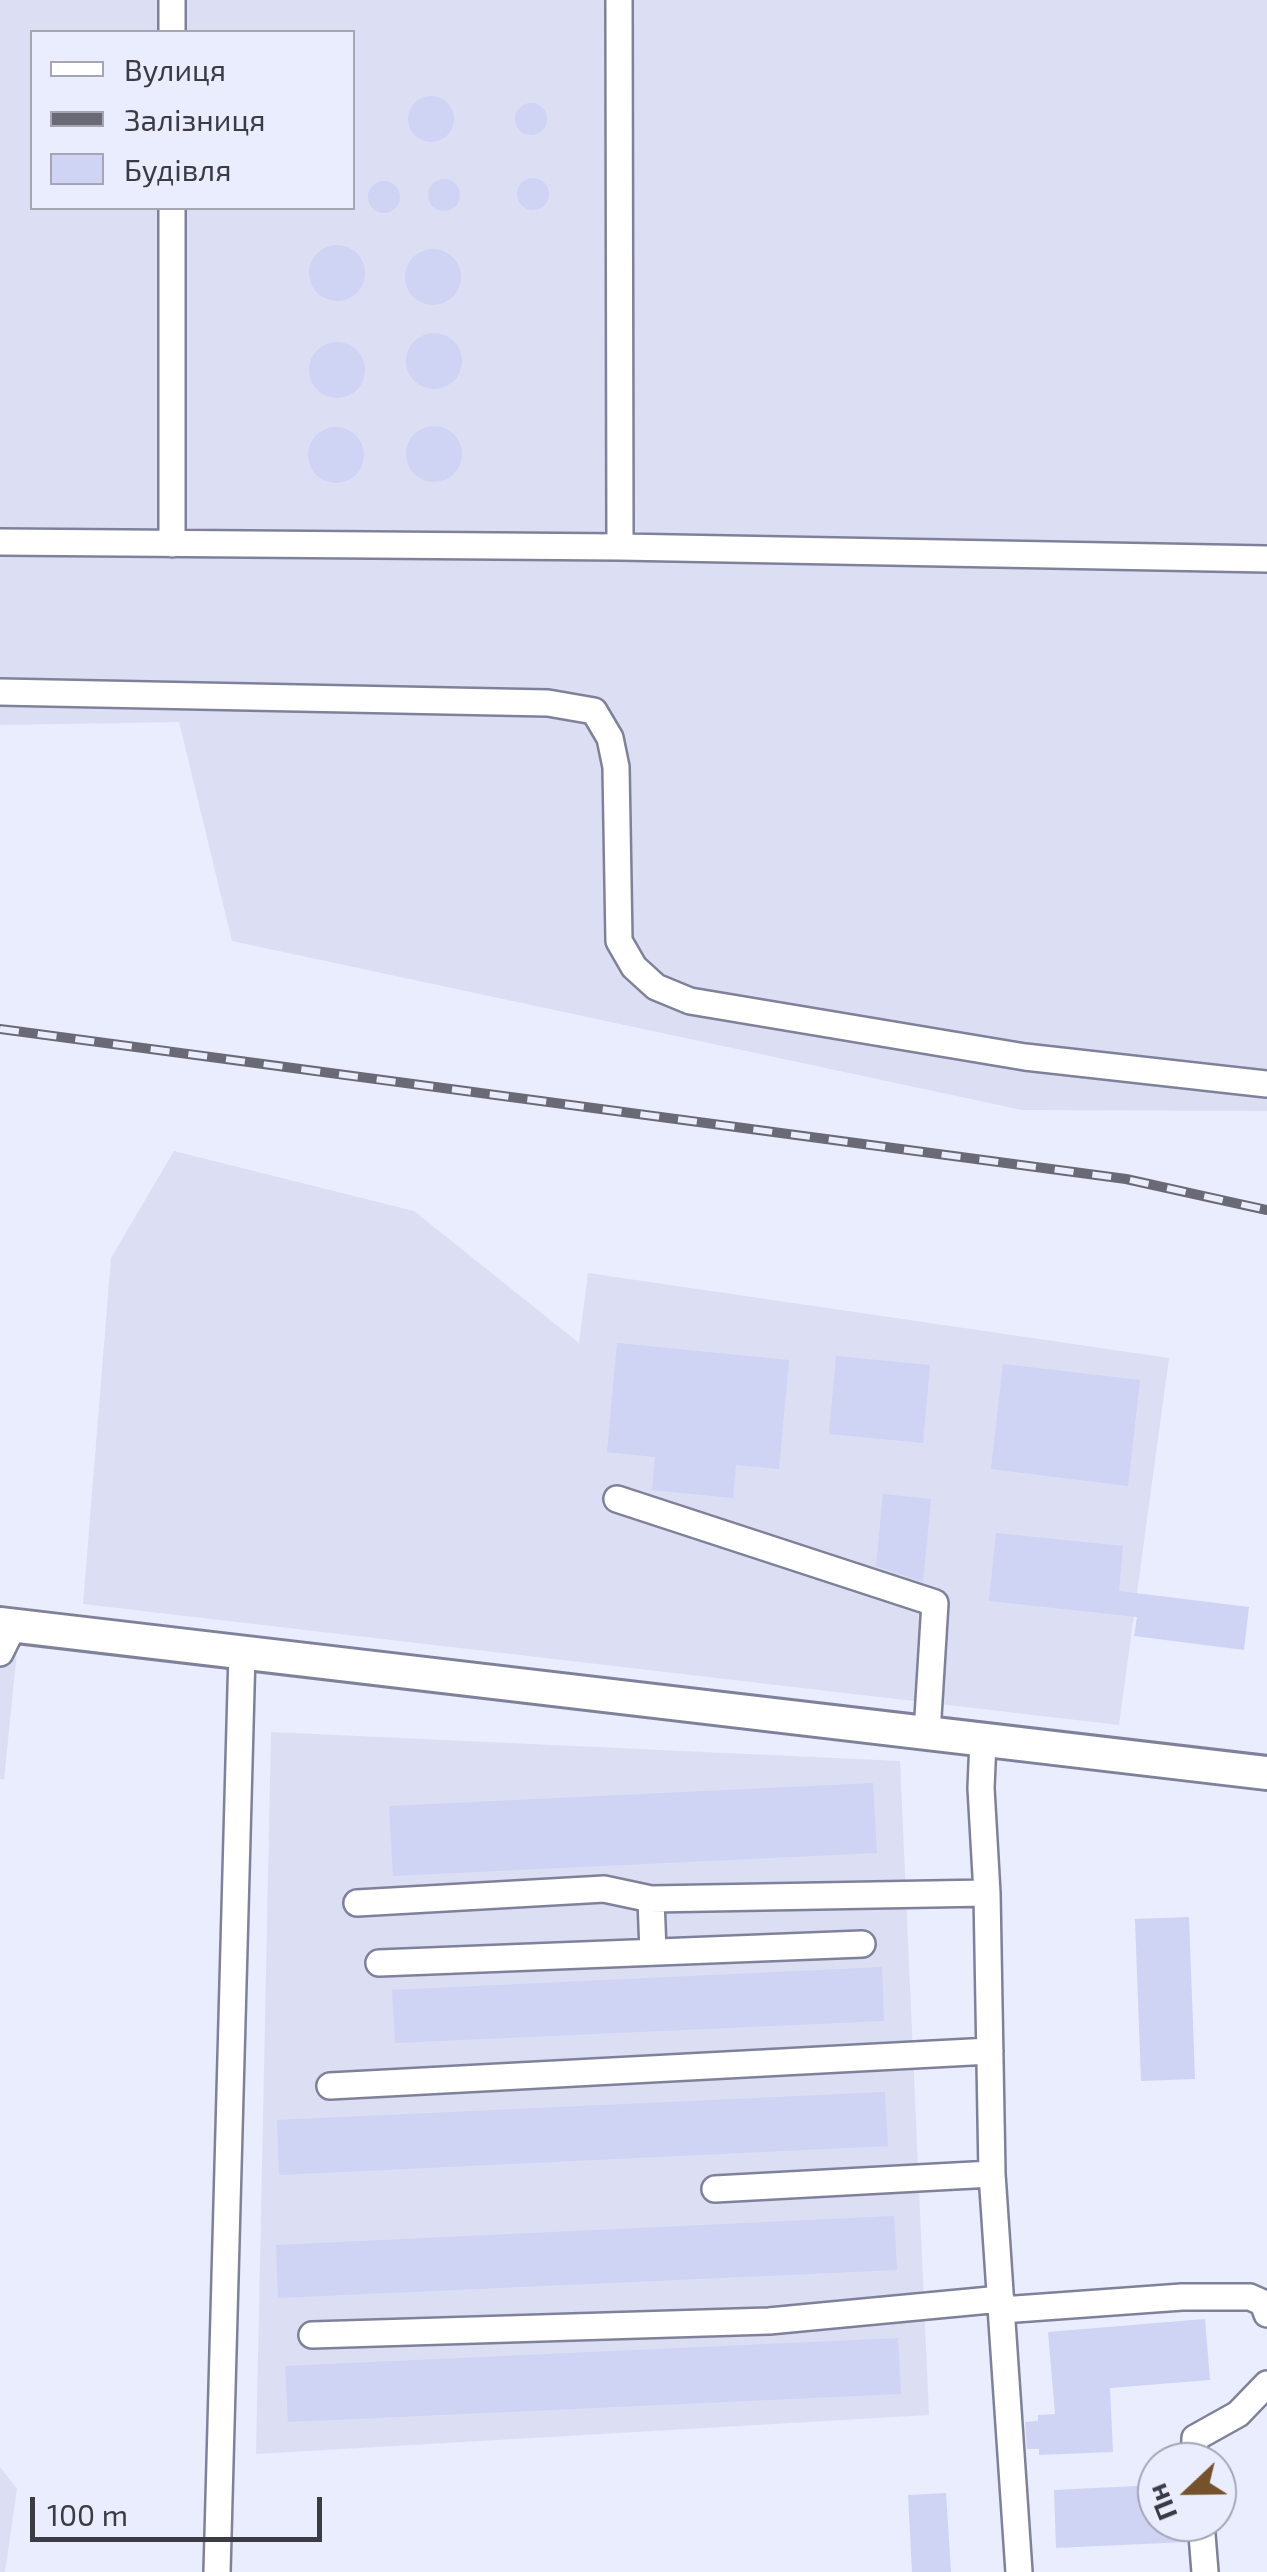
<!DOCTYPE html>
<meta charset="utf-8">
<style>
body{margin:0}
#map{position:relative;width:1267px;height:2572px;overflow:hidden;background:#eaedfd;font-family:"Exo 2",sans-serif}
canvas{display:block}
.legend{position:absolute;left:30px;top:30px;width:325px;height:180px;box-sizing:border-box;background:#eaedfd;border:2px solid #a4a6b3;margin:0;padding:12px 18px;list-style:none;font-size:30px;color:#3a3b45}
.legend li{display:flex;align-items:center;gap:20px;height:50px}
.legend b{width:50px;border:2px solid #a4a6b3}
.north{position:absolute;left:1137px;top:2442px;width:100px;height:100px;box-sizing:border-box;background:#eaedfd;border:2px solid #a4a6b3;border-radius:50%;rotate:248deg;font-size:28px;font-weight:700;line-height:40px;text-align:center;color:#3a3b45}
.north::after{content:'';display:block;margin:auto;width:35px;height:45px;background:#75522b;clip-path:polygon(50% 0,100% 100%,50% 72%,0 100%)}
.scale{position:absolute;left:30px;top:2497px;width:292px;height:45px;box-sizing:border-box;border:5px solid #3a3b45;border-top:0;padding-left:12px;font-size:30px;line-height:35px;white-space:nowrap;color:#3a3b45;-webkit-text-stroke:8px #eaedfd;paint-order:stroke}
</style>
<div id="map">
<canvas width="1267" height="2572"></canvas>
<ul class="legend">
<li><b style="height:12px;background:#fff"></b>Вулиця</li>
<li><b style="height:12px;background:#696a76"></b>Залізниця</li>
<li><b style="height:28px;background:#cfd3f4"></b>Будівля</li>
</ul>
<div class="north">Пн</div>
<div class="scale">100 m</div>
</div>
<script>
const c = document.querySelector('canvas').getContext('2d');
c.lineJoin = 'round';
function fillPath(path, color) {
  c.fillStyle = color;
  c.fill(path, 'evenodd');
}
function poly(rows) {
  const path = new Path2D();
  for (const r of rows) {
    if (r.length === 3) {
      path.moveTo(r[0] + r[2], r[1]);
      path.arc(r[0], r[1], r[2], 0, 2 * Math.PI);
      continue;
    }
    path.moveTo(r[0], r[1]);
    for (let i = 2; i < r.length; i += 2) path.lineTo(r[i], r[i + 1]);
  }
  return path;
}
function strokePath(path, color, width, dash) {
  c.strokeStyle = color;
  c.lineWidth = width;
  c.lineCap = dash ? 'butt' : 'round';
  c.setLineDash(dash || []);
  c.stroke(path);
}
fillPath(poly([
 [0,0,1267,0,1267,1111,1022,1110,232,941,179,722,0,725],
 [32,32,352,32,352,208,32,208],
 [174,1151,414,1211,579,1343,588,1273,1169,1358,1119,1725,83,1604,111,1258],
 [0,1639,18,1641,4,1780,0,1779],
 [271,1732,900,1761,929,2415,256,2454],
 [0,2467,17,2489,5,2572,0,2572]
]), '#dcdef3');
fillPath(poly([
 [431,119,23],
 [531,119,16],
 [533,194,16],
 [444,195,16],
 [384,197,16],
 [337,273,28],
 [433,277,28],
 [434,361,28],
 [337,370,28],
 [434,454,28],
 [336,455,28],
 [617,1343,789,1360,779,1469,736,1465,733,1498,652,1490,655,1457,607,1452],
 [836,1356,930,1365,923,1443,829,1434],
 [1003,1364,1140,1380,1128,1486,991,1469],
 [883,1494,931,1499,923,1582,876,1566],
 [996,1533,1123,1546,1119,1591,1249,1607,1244,1650,1134,1636,1137,1617,989,1601],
 [873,1783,877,1853,393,1876,389,1806],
 [1189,1917,1195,2079,1141,2081,1135,1919],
 [882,1967,884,2021,395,2043,392,1990],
 [885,2092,888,2146,279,2175,277,2120],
 [894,2216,897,2270,278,2298,276,2245],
 [1205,2319,1210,2380,1110,2388,1113,2452,1039,2455,1039,2449,1027,2449,1025,2422,1038,2421,1038,2415,1055,2414,1048,2332],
 [898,2338,901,2394,288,2422,285,2366],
 [1157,2485,1157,2522,1185,2522,1186,2542,1056,2548,1054,2490],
 [946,2493,951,2572,912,2572,908,2495]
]), '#cfd3f4');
const minor = poly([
 [172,0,172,32],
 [619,0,620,547],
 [172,208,172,544],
 [0,542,620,547,1267,559],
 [0,692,548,703,594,711,610,738,616,767,619,941,634,967,656,987,690,1001,1025,1057,1267,1084],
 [617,1499,935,1603,927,1733],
 [0,1653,14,1625],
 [983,1740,981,1788,987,1893,992,2174,1019,2572],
 [651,1899,653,1952],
 [357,1903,604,1889,651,1899,987,1893],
 [379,1963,862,1944],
 [330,2086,990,2051],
 [715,2189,992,2174],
 [1002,2310,1182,2297,1250,2297,1263,2303,1267,2314],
 [312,2335,769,2321,1001,2299],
 [1194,2462,1195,2438,1238,2414,1267,2384],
 [1201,2522,1205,2572],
 [217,2572,242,1652]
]);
const major = poly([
 [0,1624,1267,1773]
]);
strokePath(minor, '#7f819a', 30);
strokePath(major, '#7f819a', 38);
strokePath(minor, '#fff', 25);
strokePath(major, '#fff', 32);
const rail = poly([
 [0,1029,1126,1179,1267,1210]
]);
strokePath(rail, '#696a76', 10);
strokePath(rail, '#eaedfd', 6, [19]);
</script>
